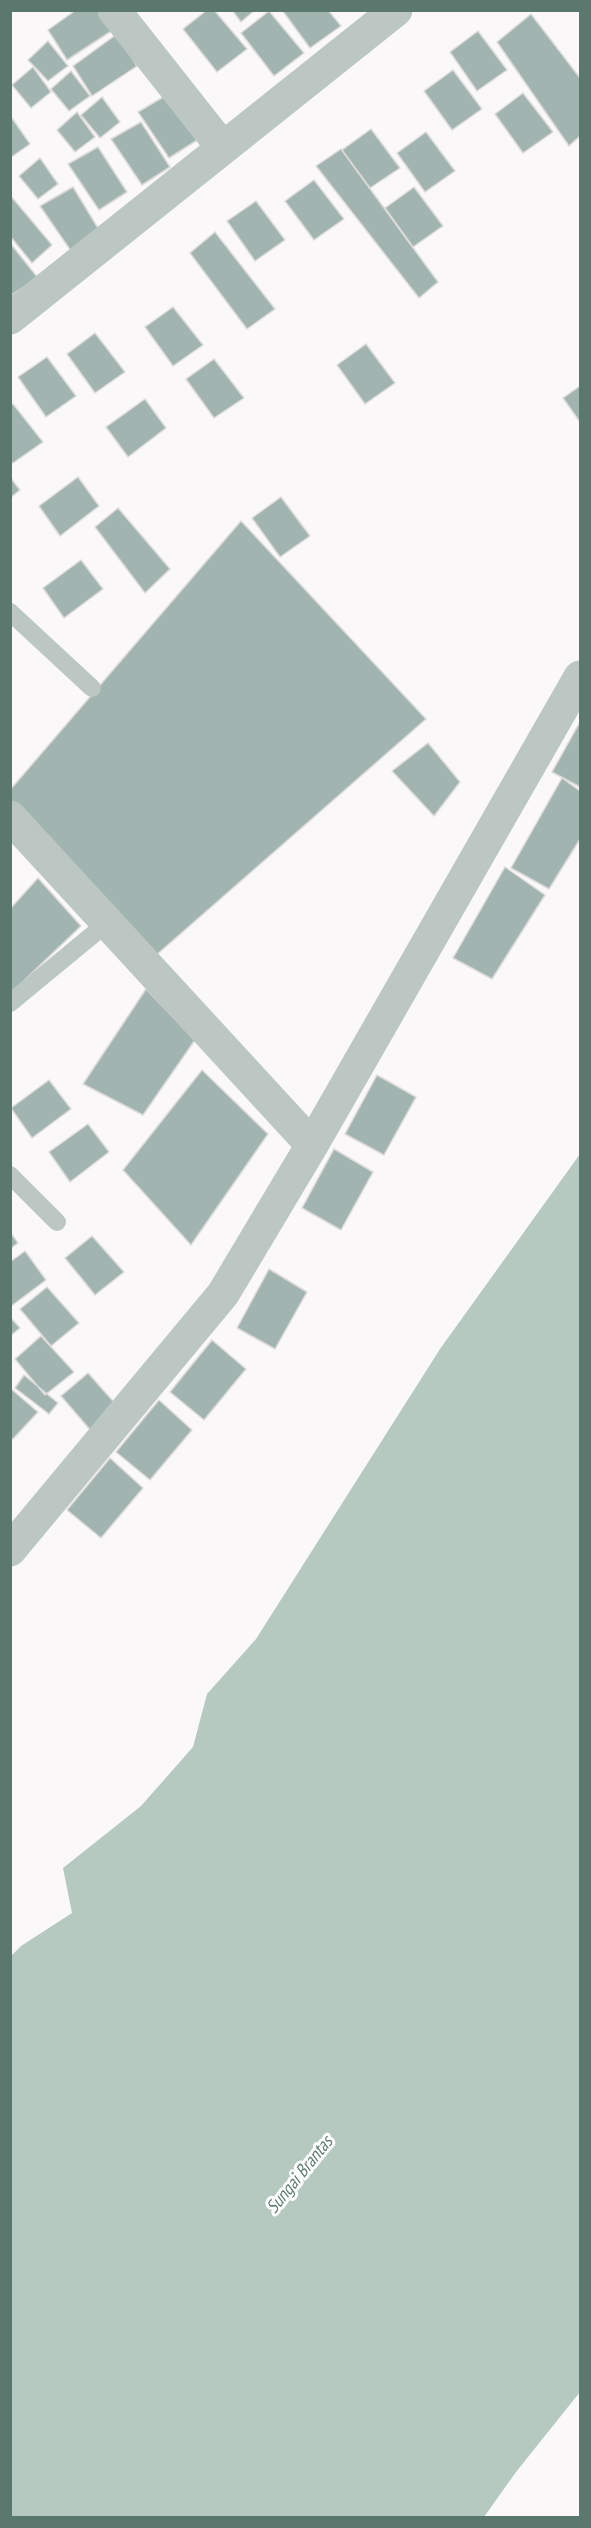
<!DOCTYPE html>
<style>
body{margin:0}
#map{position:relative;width:591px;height:2528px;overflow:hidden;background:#faf8f8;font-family:"PT Sans Narrow",sans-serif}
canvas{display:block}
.frame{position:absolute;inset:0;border:12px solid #5b786f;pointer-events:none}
</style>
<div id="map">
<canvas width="591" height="2528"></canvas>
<div class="frame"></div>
</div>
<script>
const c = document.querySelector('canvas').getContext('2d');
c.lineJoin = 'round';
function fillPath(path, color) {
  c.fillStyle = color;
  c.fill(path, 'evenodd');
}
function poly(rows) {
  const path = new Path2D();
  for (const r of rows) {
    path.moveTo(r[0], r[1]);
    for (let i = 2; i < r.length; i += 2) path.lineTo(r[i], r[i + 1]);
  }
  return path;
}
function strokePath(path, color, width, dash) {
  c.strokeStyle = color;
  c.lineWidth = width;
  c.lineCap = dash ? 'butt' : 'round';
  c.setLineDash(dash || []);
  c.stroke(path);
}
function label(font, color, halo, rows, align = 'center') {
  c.font = font + ' "PT Sans Narrow",sans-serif';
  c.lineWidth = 6;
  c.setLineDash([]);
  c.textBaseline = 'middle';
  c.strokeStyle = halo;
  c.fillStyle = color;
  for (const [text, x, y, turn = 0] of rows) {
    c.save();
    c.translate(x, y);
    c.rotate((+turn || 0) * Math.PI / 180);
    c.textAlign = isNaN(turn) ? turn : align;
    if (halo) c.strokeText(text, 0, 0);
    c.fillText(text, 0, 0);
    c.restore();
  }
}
fillPath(poly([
 [580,1154,580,2392,516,2472,484,2517,11,2517,11,1956,21,1946,72,1913,63,1868,141,1806,193,1747,207,1694,256,1639,440,1349]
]), '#b6c9c1');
const building = poly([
 [76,10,101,10,113,30,67,60,48,30,76,10],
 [207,10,214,10,247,49,217,72,183,29,207,10],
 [232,10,255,10,241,22,232,10],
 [282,10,328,10,341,26,310,48,282,10],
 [269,11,304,53,274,76,241,33,269,11],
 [531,14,580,78,580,136,569,146,497,42,531,14],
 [478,31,507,70,477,91,450,52,478,31],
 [117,34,137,66,92,96,73,66,117,34],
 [48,41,68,66,48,81,28,60,48,41],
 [33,67,51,92,31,108,12,85,33,67],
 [453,70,482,109,452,130,424,91,453,70],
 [71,71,90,96,69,111,51,89,71,71],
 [170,93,199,139,169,158,138,112,170,93],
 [523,93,553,132,523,153,495,114,523,93],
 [102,97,120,122,100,138,81,115,102,97],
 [77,112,95,137,75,152,57,130,77,112],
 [12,118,30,144,10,158,10,119,12,118],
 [141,122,170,167,142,185,111,139,141,122],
 [371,129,400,168,370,188,342,150,371,129],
 [426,132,455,171,425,192,397,153,426,132],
 [98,147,127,192,99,210,68,164,98,147],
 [341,149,438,282,419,298,316,166,341,149],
 [40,158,58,184,38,199,19,176,40,158],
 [314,180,344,219,314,240,285,201,314,180],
 [73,187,101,233,71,251,40,206,73,187],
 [414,187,443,226,413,247,385,208,414,187],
 [10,195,52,245,32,263,10,236,10,195],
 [256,201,285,240,255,261,227,221,256,201],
 [215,232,275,309,247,329,190,253,215,232],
 [10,243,38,278,10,296,10,243],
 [173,307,203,345,173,366,145,327,173,307],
 [95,333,125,372,95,393,67,354,95,333],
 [366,344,395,383,365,404,337,365,366,344],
 [47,357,76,396,46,417,18,377,47,357],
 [214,359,244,398,214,418,186,379,214,359],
 [580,386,580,422,563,398,580,386],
 [145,399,166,428,128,457,106,427,145,399],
 [13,404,43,442,13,463,10,460,10,406,13,404],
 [10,477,20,490,10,498,10,477],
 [78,477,99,506,60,536,39,506,78,477],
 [281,497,310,536,280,557,252,518,281,497],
 [118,508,170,569,145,593,95,527,118,508],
 [241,521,426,719,154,957,10,803,10,790,241,521],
 [81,560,103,589,64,618,43,588,81,560],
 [580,722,580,787,552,772,580,722],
 [428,743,460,782,434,816,392,771,428,743],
 [562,778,580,791,580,839,549,889,511,868,562,778],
 [505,867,545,895,492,979,453,958,505,867],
 [38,878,81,926,10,994,10,909,38,878],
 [146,989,195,1040,143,1115,83,1084,146,989],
 [202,1070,268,1134,191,1245,123,1170,202,1070],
 [377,1075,416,1097,384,1155,345,1134,377,1075],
 [49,1080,71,1109,32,1138,11,1108,49,1080],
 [88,1124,109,1152,70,1182,49,1152,88,1124],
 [334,1149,373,1172,341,1230,302,1208,334,1149],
 [10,1232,18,1243,10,1249,10,1232],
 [92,1236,124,1272,95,1295,65,1258,92,1236],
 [25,1251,46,1280,10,1307,10,1262,25,1251],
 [269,1269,307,1292,275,1349,237,1328,269,1269],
 [47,1287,79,1323,51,1346,20,1309,47,1287],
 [10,1317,20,1328,10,1336,10,1317],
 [41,1336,74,1372,45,1395,15,1359,41,1336],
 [212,1340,246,1369,204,1420,170,1392,212,1340],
 [88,1373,120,1409,92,1432,61,1396,88,1373],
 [24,1375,58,1403,49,1414,15,1388,24,1375],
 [10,1388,38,1412,13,1439,10,1437,10,1388],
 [159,1400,192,1430,150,1480,116,1452,159,1400],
 [110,1458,143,1488,101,1538,67,1510,110,1458]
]);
fillPath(building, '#a2b4af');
strokePath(building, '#dcdada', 1.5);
strokePath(poly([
 [10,612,92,688],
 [10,1003,107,923],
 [10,1175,57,1222]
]), '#bcc7c3', 18);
strokePath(poly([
 [114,10,223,148],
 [10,318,396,10],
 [10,817,312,1145],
 [10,1550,223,1294,312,1145,580,677]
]), '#bcc7c3', 33);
label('italic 18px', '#5e7d6f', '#fff', [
 ["Sungai Brantas",300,2175,-51]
]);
</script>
